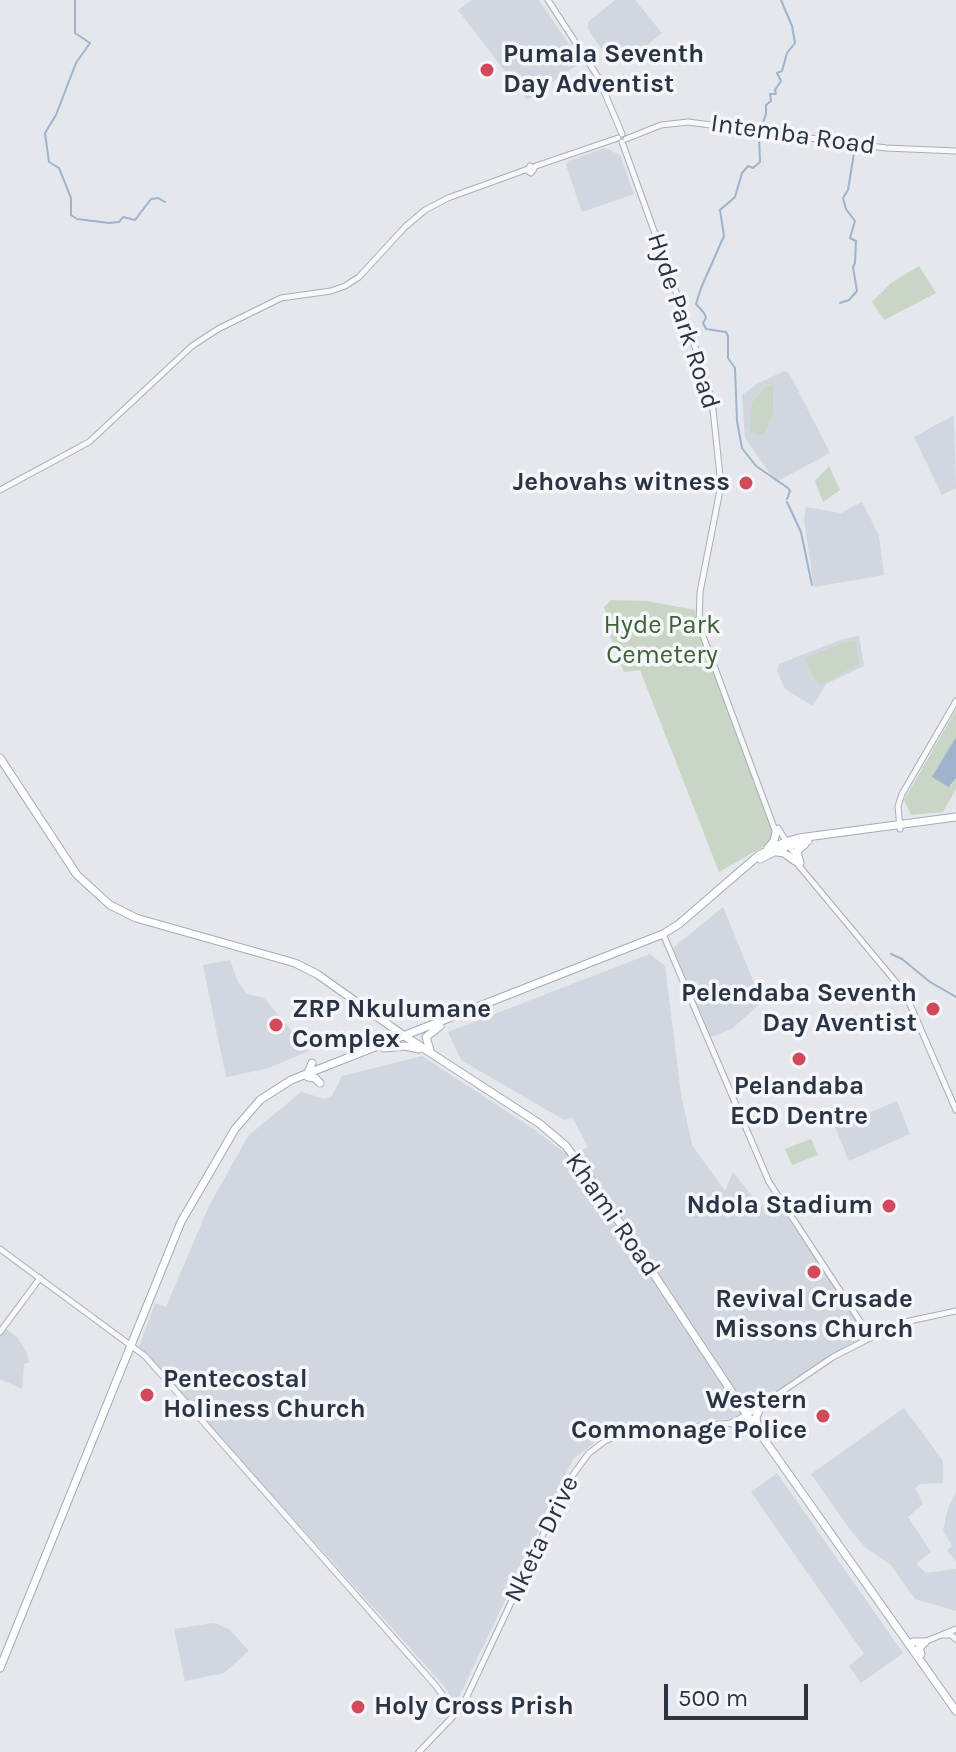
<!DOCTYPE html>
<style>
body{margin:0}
#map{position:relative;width:956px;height:1752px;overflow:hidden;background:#e4e7ec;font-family:Karla,sans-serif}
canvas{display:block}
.scale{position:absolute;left:664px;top:1684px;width:144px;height:36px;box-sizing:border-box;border:4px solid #2b3445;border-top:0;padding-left:10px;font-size:24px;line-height:28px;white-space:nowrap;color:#2b3445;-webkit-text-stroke:6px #f4f6f9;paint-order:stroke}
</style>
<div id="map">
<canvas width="956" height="1752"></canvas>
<div class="scale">500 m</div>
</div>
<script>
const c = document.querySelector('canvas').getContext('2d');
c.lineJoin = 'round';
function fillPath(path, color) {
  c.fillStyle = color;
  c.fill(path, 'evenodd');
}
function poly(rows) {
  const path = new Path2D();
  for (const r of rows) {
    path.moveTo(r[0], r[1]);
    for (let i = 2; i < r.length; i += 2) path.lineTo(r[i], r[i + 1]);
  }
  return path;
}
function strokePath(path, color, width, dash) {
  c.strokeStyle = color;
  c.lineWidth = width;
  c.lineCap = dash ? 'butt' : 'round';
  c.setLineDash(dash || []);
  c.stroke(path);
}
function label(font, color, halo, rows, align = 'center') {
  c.font = font + ' Karla,sans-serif';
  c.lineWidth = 7;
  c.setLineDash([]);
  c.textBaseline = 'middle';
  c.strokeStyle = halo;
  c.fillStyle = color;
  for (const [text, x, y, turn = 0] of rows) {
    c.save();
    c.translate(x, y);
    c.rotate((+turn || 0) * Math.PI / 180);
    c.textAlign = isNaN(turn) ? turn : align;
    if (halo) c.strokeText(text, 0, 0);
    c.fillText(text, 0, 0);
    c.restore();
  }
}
fillPath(poly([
 [472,0,539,0,581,62,527,100,458,10],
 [615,0,635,0,662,33,627,61,608,59,588,29,588,22],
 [605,148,620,155,634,194,582,212,566,165,568,161],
 [784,371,789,373,830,453,776,482,745,438,742,395,757,384],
 [954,415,956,488,942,495,914,437],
 [862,502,879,536,884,575,814,587,804,520,806,507,841,513],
 [859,636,864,666,826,684,813,706,785,689,777,670,779,664,843,639],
 [723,907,762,1002,733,1028,715,1036,710,1036,673,948],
 [650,954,665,966,681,1094,692,1145,725,1191,733,1172,761,1207,773,1196,869,1337,834,1353,739,1418,612,1429,573,1459,455,1705,445,1687,139,1347,155,1303,166,1307,209,1206,248,1136,301,1092,325,1099,332,1096,342,1076,422,1056,538,1132,569,1156,588,1147,572,1117,564,1120,461,1060,448,1032],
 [230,960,238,982,247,994,264,998,309,1051,266,1069,226,1077,203,965],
 [897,1101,910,1134,849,1161,835,1127],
 [5,1328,18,1338,27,1353,29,1362,24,1364,22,1389,0,1379,0,1334],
 [904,1408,943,1461,943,1483,920,1484,915,1488,923,1504,908,1517,931,1552,916,1564,926,1573,956,1569,956,1611,915,1599,891,1565,866,1548,851,1531,811,1474],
 [777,1473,903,1653,861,1683,849,1666,864,1654,751,1492],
 [956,1492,956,1562,947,1550,952,1546,943,1530,948,1508],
 [214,1623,229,1629,249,1651,224,1673,185,1681,174,1629]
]), '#d2d6de');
fillPath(poly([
 [919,266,936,293,884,320,872,302,891,283],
 [767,385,773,386,773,412,765,433,757,435,750,431,752,403],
 [829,466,840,490,823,502,815,481],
 [611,600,647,601,695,610,697,626,774,836,773,841,719,872,640,670,624,672,608,631,611,628,604,607],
 [856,641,859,664,820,685,813,677,806,658,842,643],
 [956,710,956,737,933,777,951,786,956,778,956,789,943,812,911,815,904,800],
 [811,1139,818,1155,792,1165,785,1149]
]), '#c9d6c5');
fillPath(poly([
 [956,737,956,778,949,787,932,777]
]), '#9fb4cc');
strokePath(poly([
 [75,0,75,33,90,43,76,63,56,115,45,133,49,162,59,168,71,198,71,215,77,219,109,223,119,222,123,217,135,220,151,199,158,198,165,202],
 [761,128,766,114,766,105,771,101,770,94,776,94,775,90,781,81,777,73,782,71,787,53,795,43,792,26,781,0],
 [759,134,760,162,753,168,748,166,742,173,735,197,720,210,724,236,701,288,696,304,704,313,706,318,703,323,706,329,726,332,728,336,728,358,735,368,737,421,742,448,756,466,788,488,790,491,787,499],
 [840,303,849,300,857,291,853,267,855,263,856,241,850,238,855,221,846,209,843,198,848,190,855,147],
 [787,502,801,532,812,585],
 [891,954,902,959,930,982,956,997]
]), '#9fb4cc', 2);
const minor = poly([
 [548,0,598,77,622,134],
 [626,139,661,125,688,122,886,148,956,151],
 [622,142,689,328,712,400,721,485,700,592,699,625,776,833],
 [530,166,534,169,531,173,528,171,530,166],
 [533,167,618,138],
 [0,490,89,442,192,346,218,329,281,298,331,291,345,286,359,277,405,227,425,210,448,198,528,169],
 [778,828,798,860],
 [900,829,898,806,902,794,956,701],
 [795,861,905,993,956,1110],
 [663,934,769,1182,871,1338],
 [0,1249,145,1356,436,1686,456,1714],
 [0,1332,40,1278],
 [768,1401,833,1357,882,1332,905,1322,956,1311],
 [942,1635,951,1635,956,1639],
 [924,1642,956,1629],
 [419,1752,462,1707,567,1483,589,1453,605,1441,624,1433,732,1423,760,1407]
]);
const major = poly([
 [0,758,77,875,110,905,136,918,295,963,317,974,403,1035,540,1124,566,1146,592,1181,747,1415,956,1711],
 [768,848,774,841,776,832],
 [777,852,784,853,795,861],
 [760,859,784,847,808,841],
 [800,863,797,851,805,844],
 [384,1048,405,1046,419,1049],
 [430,1050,426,1037,440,1026],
 [308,1073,312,1063],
 [308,1077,315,1078,320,1083],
 [737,1396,751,1405,768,1401],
 [732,1423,745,1425,755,1433],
 [757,1424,756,1417,761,1406],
 [913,1642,925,1642,919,1648,921,1654],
 [0,1668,181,1222,235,1129,260,1100,291,1080,663,934,679,924,759,855,785,842,799,838,956,817]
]);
strokePath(minor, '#a9aeb7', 7);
strokePath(major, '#a3abb8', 9);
strokePath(minor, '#f7f8fa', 5);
strokePath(major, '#fff', 7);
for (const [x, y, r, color] of [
 [487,70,8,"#d1495b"],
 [746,483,8,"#d1495b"],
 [933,1009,8,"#d1495b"],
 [276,1025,8,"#d1495b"],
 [799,1059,8,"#d1495b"],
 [889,1206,8,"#d1495b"],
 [814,1272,8,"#d1495b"],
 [147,1395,8,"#d1495b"],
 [823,1416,8,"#d1495b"],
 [358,1707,8,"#d1495b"]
]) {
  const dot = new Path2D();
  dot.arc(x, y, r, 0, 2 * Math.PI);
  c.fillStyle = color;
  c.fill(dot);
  strokePath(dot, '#f4f6f9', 3);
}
label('bold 26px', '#2b3445', '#f4f6f9', [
 ["Pumala Seventh",503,55],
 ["Day Adventist",503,85],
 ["Jehovahs witness",730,483,"right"],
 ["Pelendaba Seventh",917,994,"right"],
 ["Day Aventist",917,1024,"right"],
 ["ZRP Nkulumane",292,1010],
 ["Complex",292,1040],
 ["Pelandaba",799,1087,"center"],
 ["ECD Dentre",799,1117,"center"],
 ["Ndola Stadium",873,1206,"right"],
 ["Revival Crusade",814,1300,"center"],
 ["Missons Church",814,1330,"center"],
 ["Pentecostal",163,1380],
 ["Holiness Church",163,1410],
 ["Western",807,1401,"right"],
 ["Commonage Police",807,1431,"right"],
 ["Holy Cross Prish",374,1707]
], 'left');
label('26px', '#2b3445', '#f4f6f9', [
 ["Intemba Road",793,135,8],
 ["Hyde Park Road",683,321,72],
 ["Khami Road",612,1215,55],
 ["Nketa Drive",542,1539,-64]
]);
label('26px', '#3f6138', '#f4f6f9', [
 ["Hyde Park",662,626],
 ["Cemetery",662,656]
]);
</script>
